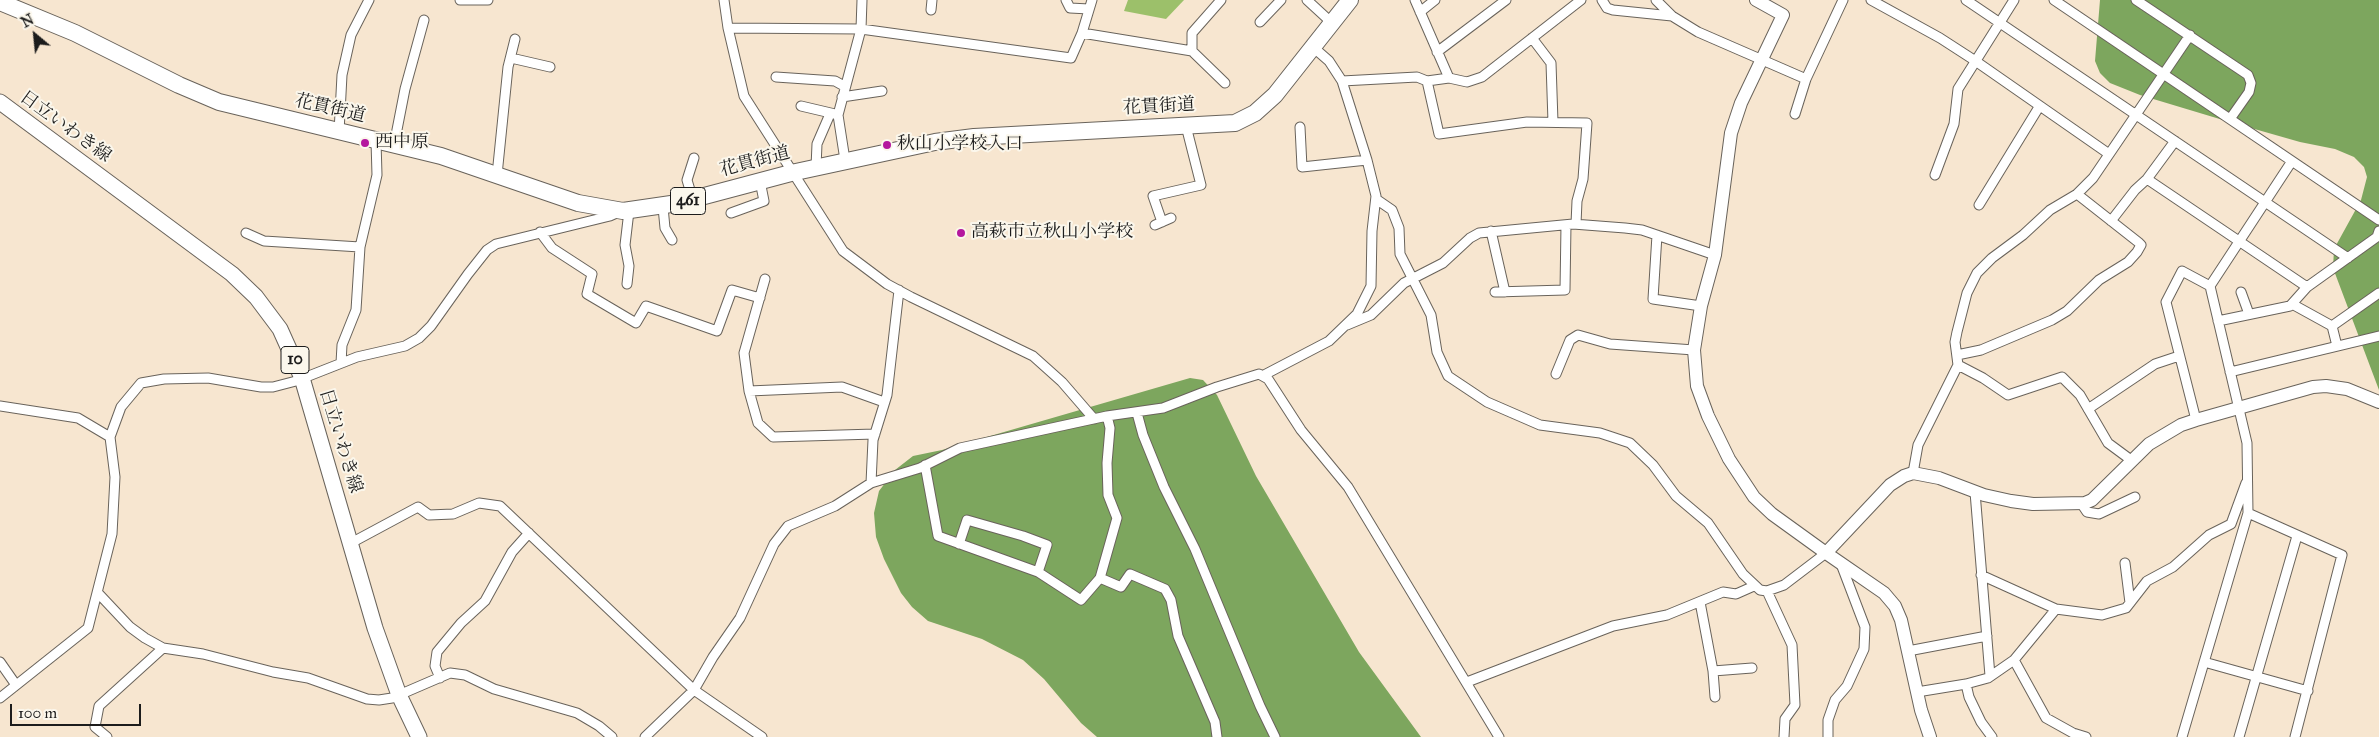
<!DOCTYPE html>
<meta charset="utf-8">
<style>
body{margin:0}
#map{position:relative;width:2379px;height:737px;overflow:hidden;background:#f7e6d0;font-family:"IM FELL Great Primer",serif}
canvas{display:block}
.north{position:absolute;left:10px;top:10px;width:50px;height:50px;-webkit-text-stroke:4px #fbf7ec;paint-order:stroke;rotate:332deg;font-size:14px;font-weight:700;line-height:20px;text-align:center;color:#1c1c1c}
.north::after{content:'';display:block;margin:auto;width:18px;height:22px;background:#1c1c1c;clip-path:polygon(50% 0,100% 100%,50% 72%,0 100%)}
.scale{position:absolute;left:10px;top:704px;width:131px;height:22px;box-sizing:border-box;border:2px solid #1c1c1c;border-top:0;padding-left:6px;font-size:15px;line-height:18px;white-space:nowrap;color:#1c1c1c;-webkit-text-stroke:4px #fbf7ec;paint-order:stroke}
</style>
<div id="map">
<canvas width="2379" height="737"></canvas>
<div class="north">N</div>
<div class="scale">100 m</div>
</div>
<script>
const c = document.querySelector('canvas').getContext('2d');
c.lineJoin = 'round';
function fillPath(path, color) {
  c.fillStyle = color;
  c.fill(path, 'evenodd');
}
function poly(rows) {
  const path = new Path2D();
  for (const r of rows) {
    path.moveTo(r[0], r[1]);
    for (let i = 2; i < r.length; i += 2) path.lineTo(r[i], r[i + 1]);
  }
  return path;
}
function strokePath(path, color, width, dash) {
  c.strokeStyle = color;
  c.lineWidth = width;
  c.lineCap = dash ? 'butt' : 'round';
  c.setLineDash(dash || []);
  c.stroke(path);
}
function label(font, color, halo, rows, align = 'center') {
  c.font = font + ' "IM FELL Great Primer","Noto Serif JP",serif';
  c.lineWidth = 4;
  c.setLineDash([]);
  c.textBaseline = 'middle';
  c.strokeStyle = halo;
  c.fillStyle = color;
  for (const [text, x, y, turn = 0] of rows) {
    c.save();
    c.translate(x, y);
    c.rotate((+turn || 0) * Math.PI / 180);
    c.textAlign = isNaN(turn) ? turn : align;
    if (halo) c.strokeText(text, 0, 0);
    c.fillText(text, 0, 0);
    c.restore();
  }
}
fillPath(poly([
 [1128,0,1184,0,1166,19,1124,11]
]), '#9cc06a');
fillPath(poly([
 [2100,0,2379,0,2379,390,2333,268,2334,249,2361,200,2367,177,2364,167,2354,157,2335,149,2300,142,2223,120,2140,95,2110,83,2100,73,2095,61],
 [1190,378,1203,380,1217,395,1256,476,1359,652,1421,737,1097,737,1081,723,1044,679,1023,660,982,639,928,621,912,607,901,593,884,559,876,537,874,513,879,491,895,470,913,456,942,450]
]), '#7da65e');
const street = poly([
 [460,0,488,0],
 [724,0,728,28,744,96,843,251,887,284,911,297,1033,356,1062,382,1094,419],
 [1066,0,1070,8,1089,9],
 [1307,0,1332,23],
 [1415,0,1449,78,1467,82,1482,77,1581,0],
 [1602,0,1607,8,1613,10,1672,16],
 [1656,0,1672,16,1698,32,1806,79],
 [1871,0,1940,38,1974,60,2109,154],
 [1966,0,2348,258],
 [2054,0,2379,220],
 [2136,0,2248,75,2251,83,2249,92,2230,119],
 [931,10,932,0],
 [1420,12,1435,0],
 [1260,22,1281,0],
 [728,28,861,29,1071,58,1082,33,1092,0],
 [1082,33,1192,51,1192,33,1221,0],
 [1532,38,1551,63,1553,122],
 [1192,51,1225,83],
 [1437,52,1506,0],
 [511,58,550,67],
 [776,77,835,81,844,86],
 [1342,81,1417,77,1427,81,1449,78],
 [1427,81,1439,134,1527,122,1587,123,1583,179,1577,201,1576,224],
 [842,97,882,91],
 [801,106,835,114],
 [1795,114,1806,79,1843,0],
 [1300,127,1302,167,1367,160],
 [339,132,342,75,351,35,369,0],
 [394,145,405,89,424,20],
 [845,160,838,115,861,29,862,0],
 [816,167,817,144,830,114],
 [497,175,508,67,515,39],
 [1935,175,1954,124,1958,89,2014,0],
 [2147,179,2307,287],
 [1376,199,1392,210,1399,228,1400,254,1431,315,1437,352,1448,376,1487,402,1540,425,1600,433,1630,443,1653,465,1676,496,1708,523,1743,574,1760,590,1767,591,1784,585,1826,553],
 [693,200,687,180,694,158],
 [1979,205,2039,107],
 [663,207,665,228,672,240],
 [731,213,764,201,760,181],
 [2111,221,2135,190,2147,179,2175,141],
 [1162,222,1153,196,1201,185,1186,126],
 [1155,225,1171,218],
 [1491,231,1505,292],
 [540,232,552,248,592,274,587,294,636,323,646,306,717,331,732,290,760,298],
 [246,233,264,241,360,247],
 [1657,235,1653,299,1701,306],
 [765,279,744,353,749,391,758,423,773,437,875,434],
 [627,284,629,266,625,245,629,211],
 [1495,292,1565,290,1566,225],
 [2241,292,2249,314],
 [2292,304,2332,326,2379,293],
 [2218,321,2290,306,2307,287,2377,237,2379,231],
 [1347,325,1371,315,1404,283,1443,263,1470,238,1479,233,1573,224,1625,228,1642,230,1715,255],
 [2332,326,2337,346],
 [1957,355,1981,350,2052,320,2067,311,2099,280,2128,262,2137,252,2141,245,2138,242,2077,194],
 [341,363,342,345,356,310,360,247,377,175,376,141],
 [1958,365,1983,378,2008,395,2062,377,2080,395,2108,443,2131,460],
 [2230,372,2379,336],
 [1556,374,1570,340,1578,335,1610,344,1694,350],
 [1264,375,1329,341,1357,314,1371,286,1372,231,1376,196,1367,160,1342,81,1329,61,1313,47],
 [749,391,842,387,884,402],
 [0,406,78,418,110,437],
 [2088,409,2155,364,2179,356],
 [1137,413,1143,435,1164,487,1195,549,1260,706,1275,737],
 [2196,420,2166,302,2182,271,2210,286],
 [925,465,938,536,1038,572,1081,600,1100,578,1117,518,1108,495,1107,463,1110,428,1107,416],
 [1913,473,1918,445,1958,365,1955,342,1957,332,1967,293,1977,273,1992,258,2023,235,2050,210,2077,194,2093,178,2190,35],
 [871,483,873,440,887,395,899,290],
 [1975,492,1990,676],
 [2081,503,2087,512,2099,514,2135,497],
 [2248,513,2342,555,2295,737],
 [351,543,418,507,429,515,453,514,479,503,500,506,694,690,762,737],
 [959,544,967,520,1023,536,1047,545,1038,572],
 [2125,563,2130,603],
 [1981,575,2056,609,2102,615,2126,608,2147,581,2173,567,2209,535,2231,524,2246,483],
 [1100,578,1121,587,1130,574,1165,589,1171,600,1178,636,1215,722,1217,737],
 [1767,591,1792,645,1795,705,1785,719,1784,737],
 [98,593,130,627,145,638,163,648,203,654,273,672,308,678,367,699,379,700,392,698,450,673,465,675,494,689,577,713,599,726,612,737],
 [1700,602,1713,671,1715,697],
 [1908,651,1987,636],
 [2014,660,2046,718,2073,733,2086,737],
 [0,662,16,685],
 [2204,662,2308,691],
 [1713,671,1752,668],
 [440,678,435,666,437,652,461,623,485,601,512,552,529,533],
 [1467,682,1613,626,1667,615,1723,592,1736,594,1754,586],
 [1966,684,1969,697,1981,722,1992,737],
 [1917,692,1966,684,1988,678,2014,660,2056,609],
 [0,698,88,628,112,534,115,477,110,437,121,407,141,383,164,379,208,378,261,387,273,387,296,381,357,357,405,346,419,338,431,326,468,274,487,250,496,244,610,216,619,212],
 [107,737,95,727,99,706,163,648],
 [645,737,694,690,713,657,740,618,774,544,788,526,835,506,871,483,920,468,960,448,1107,416,1163,408,1217,387,1259,374,1268,379,1301,430,1348,487,1499,737],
 [1828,737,1828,720,1835,700,1847,686,1864,649,1865,627,1841,564],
 [2182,737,2248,513,2247,443,2210,286,2292,161],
 [2239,737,2297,536]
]);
const secondary = poly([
 [1756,0,1783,15,1741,103,1731,133,1715,255,1701,306,1694,350,1697,386,1708,416,1729,459,1754,497,1772,514,1826,553,1884,593,1895,606,1901,620,1921,710,1930,737],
 [1826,553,1890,485,1904,476,1913,473,1939,478,1984,495,2011,501,2033,504,2085,503,2092,500,2149,444,2181,425,2196,420,2313,387,2326,386,2347,389,2379,402]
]);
const primary = poly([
 [0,102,232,274,256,297,280,329,302,378,375,628,399,695,419,737]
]);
const highway = poly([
 [0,2,75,33,179,85,219,102,441,156,578,203,623,211,678,203,791,173,935,142,974,137,1235,123,1255,113,1275,95,1350,0]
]);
strokePath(street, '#69635b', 11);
strokePath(secondary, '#69635b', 14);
strokePath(primary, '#69635b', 17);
strokePath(highway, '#69635b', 18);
strokePath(street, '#fff', 9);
strokePath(secondary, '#fff', 12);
strokePath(primary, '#fff', 15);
strokePath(highway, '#fff', 16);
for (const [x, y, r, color] of [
 [365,143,5,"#b5179e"],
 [887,145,5,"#b5179e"],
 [961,233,5,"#b5179e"]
]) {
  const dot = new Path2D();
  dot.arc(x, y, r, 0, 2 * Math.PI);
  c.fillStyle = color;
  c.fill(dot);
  strokePath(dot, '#fbf7ec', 2);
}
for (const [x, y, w] of [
 [688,201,35],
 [295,360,28]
]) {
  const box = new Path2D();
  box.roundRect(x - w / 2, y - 13.5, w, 27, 4);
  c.fillStyle = '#fbf7ec';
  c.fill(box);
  strokePath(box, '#1c1c1c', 1);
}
label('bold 16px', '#1c1c1c', null, [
 ["461",688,201],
 ["10",295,360]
]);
label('18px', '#1c1c1c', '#fbf7ec', [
 ["花貫街道",1159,107,-3],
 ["花貫街道",330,109,13],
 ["日立いわき線",65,127,36],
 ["花貫街道",755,162,-15],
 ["日立いわき線",340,441,73]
]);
label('18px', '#1c1c1c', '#fbf7ec', [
 ["西中原",375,143],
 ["秋山小学校入口",897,145],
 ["高萩市立秋山小学校",971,233]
], 'left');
</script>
